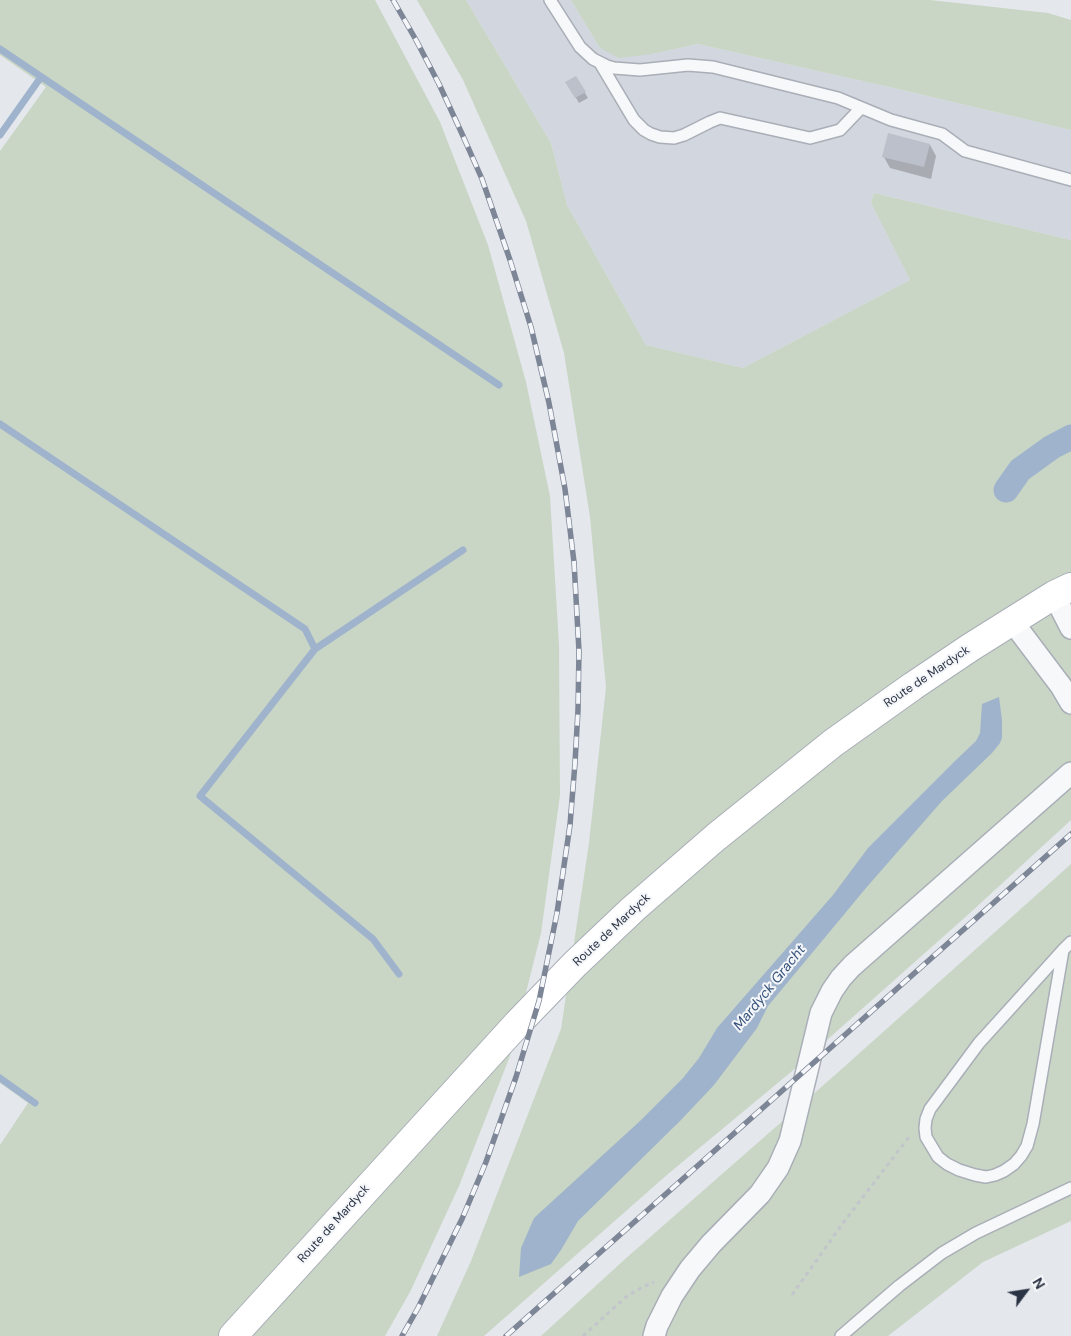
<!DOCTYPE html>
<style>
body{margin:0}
#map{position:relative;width:1071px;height:1336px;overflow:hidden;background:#e4e7ec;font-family:"DM Sans",sans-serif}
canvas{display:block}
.north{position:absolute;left:1001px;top:1266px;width:50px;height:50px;-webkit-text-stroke:4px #f4f6f9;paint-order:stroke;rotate:59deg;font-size:14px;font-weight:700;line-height:20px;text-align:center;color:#2b3445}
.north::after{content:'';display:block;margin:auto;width:18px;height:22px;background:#2b3445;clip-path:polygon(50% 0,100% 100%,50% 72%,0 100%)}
</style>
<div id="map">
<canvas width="1071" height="1336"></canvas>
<div class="north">N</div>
</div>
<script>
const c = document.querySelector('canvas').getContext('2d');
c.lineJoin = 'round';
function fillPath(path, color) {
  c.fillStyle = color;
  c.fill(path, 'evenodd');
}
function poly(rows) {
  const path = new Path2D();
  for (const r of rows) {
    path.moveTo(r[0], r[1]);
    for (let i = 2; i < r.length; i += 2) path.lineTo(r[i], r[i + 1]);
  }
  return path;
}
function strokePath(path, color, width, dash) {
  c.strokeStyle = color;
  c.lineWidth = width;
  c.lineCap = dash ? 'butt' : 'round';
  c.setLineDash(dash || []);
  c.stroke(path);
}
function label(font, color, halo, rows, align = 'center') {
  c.font = font + ' "DM Sans",sans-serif';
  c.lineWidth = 4;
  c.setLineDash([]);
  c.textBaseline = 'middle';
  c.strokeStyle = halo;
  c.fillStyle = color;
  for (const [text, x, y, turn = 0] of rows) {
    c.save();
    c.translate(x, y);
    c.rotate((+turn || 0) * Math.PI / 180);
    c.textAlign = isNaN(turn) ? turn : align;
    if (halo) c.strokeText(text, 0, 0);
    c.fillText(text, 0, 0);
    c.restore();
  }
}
fillPath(poly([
 [466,0,571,0,600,48,652,54,698,44,898,89,1071,130,1071,240,874,193,871,203,910,280,743,368,646,345,567,205,551,143]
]), '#d2d6de');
fillPath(poly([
 [0,0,375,0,440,122,488,245,526,382,550,496,559,645,560,795,541,933,510,1056,459,1186,410,1292,385,1336,0,1336,0,1145,28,1103,0,1083,0,151,46,87,0,55],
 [417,0,466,0,551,143,567,205,646,345,743,368,910,280,871,203,874,193,1071,240,1071,820,971,912,791,1072,668,1174,484,1336,437,1336,471,1261,561,1029,589,843,606,687,590,517,564,353,526,221,463,80],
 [571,0,930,0,1048,13,1071,20,1071,130,898,89,698,44,652,54,619,58,600,48],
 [1071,864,1071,1221,983,1262,888,1336,541,1336,624,1260,835,1075]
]), '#c9d6c5');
fillPath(poly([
 [999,697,1002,720,1002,738,1000,743,992,753,942,801,866,888,768,1006,757,1028,714,1085,680,1121,578,1221,561,1250,551,1264,519,1277,521,1248,534,1218,640,1121,683,1078,699,1058,717,1028,833,895,868,848,955,761,976,741,980,733,982,704]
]), '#9fb4cc');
fillPath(poly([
 [575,77,588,98,579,103,567,82],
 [930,145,936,156,931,179,890,168,884,157]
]), '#0003');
strokePath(poly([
 [0,49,499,385],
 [0,135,41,77],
 [0,424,305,629,315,649],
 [399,974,373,939,200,796,315,649,463,550],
 [0,1078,35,1103]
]), '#9fb4cc', 7);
strokePath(poly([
 [1006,490,1020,470,1052,447,1071,437]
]), '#9fb4cc', 25);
fillPath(poly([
 [576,76,586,92,575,98,565,82],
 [888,133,930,144,924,167,882,157]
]), '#bbc0ca');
const lane = poly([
 [550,0,580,47,593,59,607,66,614,68,640,70,688,65,713,67,838,98,891,120,942,134,965,151,1071,180],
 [600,63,634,120,644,130,651,134,660,137,674,138,684,135,710,122,720,118,810,138,840,130,861,108],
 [1063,950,1033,1124,1027,1146,1021,1156,1014,1164,1004,1171,995,1175,986,1177,975,1175,959,1170,947,1164,938,1157,926,1137,925,1128,926,1119,930,1109,979,1043,1008,1011,1063,950,1071,942],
 [841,1336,899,1286,942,1253,976,1233,1071,1188]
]);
const street = poly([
 [1054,595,1071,628],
 [1012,621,1061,686,1071,703],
 [654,1336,657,1326,672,1296,690,1269,711,1244,760,1194,778,1168,790,1141,821,1013,832,991,841,978,852,966,1071,773]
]);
const secondary = poly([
 [233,1336,518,1023,575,964,633,909,716,837,833,743,913,686,971,647,1054,595,1071,587]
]);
strokePath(lane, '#a9aeb7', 14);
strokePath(street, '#a9aeb7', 24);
strokePath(secondary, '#a9aeb7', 30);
strokePath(poly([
 [792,1295,843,1223,909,1137],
 [583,1336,626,1297,639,1289,654,1282]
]), '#c2c5cb', 3, [4, 4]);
strokePath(lane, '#f7f8fa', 11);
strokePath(street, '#f7f8fa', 21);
strokePath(secondary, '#fff', 28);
const rail = poly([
 [393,0,416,40,439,84,463,136,482,179,510,260,531,327,549,403,565,489,574,562,579,651,578,710,575,763,570,825,557,913,539,1001,516,1077,486,1162,462,1219,418,1308,402,1336],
 [506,1336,1071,834]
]);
strokePath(rail, '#7d8696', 5.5);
strokePath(rail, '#f4f6f9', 4, [11]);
label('12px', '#2b3445', '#f4f6f9', [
 ["Route de Mardyck",927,677,-34],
 ["Route de Mardyck",612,930,-43],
 ["Route de Mardyck",334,1224,-48]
]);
label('italic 14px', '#34527a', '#f4f6f9', [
 ["Mardyck Gracht",770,988,-51]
]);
</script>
